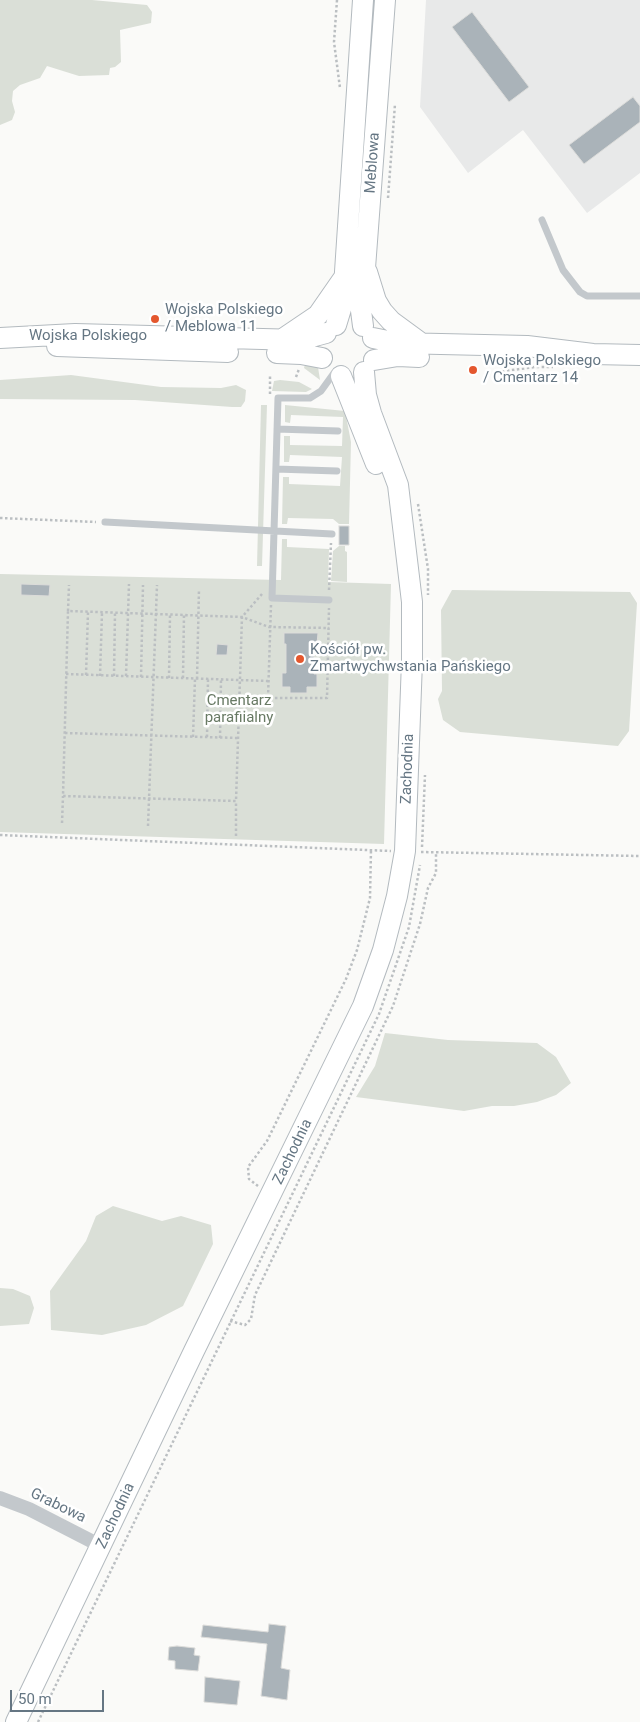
<!DOCTYPE html>
<meta charset="utf-8">
<style>
body{margin:0}
#map{position:relative;width:640px;height:1722px;overflow:hidden;background:#fafaf8;font-family:Roboto,sans-serif}
canvas{display:block}
.scale{position:absolute;left:10px;top:1690px;width:94px;height:22px;box-sizing:border-box;border:2px solid #657683;border-top:0;padding-left:6px;font-size:15px;line-height:18px;white-space:nowrap;color:#657683;-webkit-text-stroke:4px #fff;paint-order:stroke}
</style>
<div id="map">
<canvas width="640" height="1722"></canvas>
<div class="scale">50 m</div>
</div>
<script>
const c = document.querySelector('canvas').getContext('2d');
c.lineJoin = 'round';
function fillPath(path, color) {
  c.fillStyle = color;
  c.fill(path, 'evenodd');
}
function poly(rows) {
  const path = new Path2D();
  for (const r of rows) {
    path.moveTo(r[0], r[1]);
    for (let i = 2; i < r.length; i += 2) path.lineTo(r[i], r[i + 1]);
  }
  return path;
}
function strokePath(path, color, width, dash) {
  c.strokeStyle = color;
  c.lineWidth = width;
  c.lineCap = dash ? 'butt' : 'round';
  c.setLineDash(dash || []);
  c.stroke(path);
}
function label(font, color, halo, rows, align = 'center') {
  c.font = font + ' Roboto,sans-serif';
  c.lineWidth = 5;
  c.setLineDash([]);
  c.textBaseline = 'middle';
  c.strokeStyle = halo;
  c.fillStyle = color;
  for (const [text, x, y, turn = 0] of rows) {
    c.save();
    c.translate(x, y);
    c.rotate((+turn || 0) * Math.PI / 180);
    c.textAlign = isNaN(turn) ? turn : align;
    if (halo) c.strokeText(text, 0, 0);
    c.fillText(text, 0, 0);
    c.restore();
  }
}
fillPath(poly([
 [426,0,640,0,640,173,587,213,523,130,468,173,420,107]
]), '#e8e9e9');
fillPath(poly([
 [0,0,92,0,147,5,152,12,151,23,120,30,121,62,115,67,110,68,109,75,79,76,47,66,40,78,20,85,13,91,12,101,15,112,12,120,0,125],
 [305,364,318,367,320,380,304,368],
 [71,375,161,387,221,388,236,385,246,390,245,401,241,407,232,407,135,400,0,399,0,380],
 [280,380,299,382,312,389,306,392,272,391,274,381],
 [261,405,267,405,262,566,257,566],
 [285,405,345,411,351,442,349,524,339,524,333,519,288,518,287,524,282,524,283,477,289,477,289,484,340,486,342,457,290,455,289,462,284,462,284,436,290,436,290,445,342,446,343,417,291,415,290,423,285,422],
 [282,539,287,539,287,547,329,549,328,582,391,584,384,844,0,832,0,574,281,580],
 [339,546,345,546,345,551,347,552,347,582,331,581,333,551],
 [452,590,630,592,637,603,629,731,618,746,460,732,443,720,438,699,442,691,441,610],
 [385,1033,448,1040,537,1043,556,1057,571,1083,556,1095,537,1102,514,1106,492,1106,464,1111,356,1097,375,1066],
 [113,1206,162,1221,181,1216,211,1225,213,1244,183,1306,146,1325,102,1335,51,1330,50,1291,86,1241,96,1216],
 [0,1288,13,1289,30,1296,34,1308,29,1324,0,1326]
]), '#dadfd7');
const building = poly([
 [472,12,529,87,509,102,452,27,472,12],
 [633,97,640,106,640,122,584,164,569,145,633,97],
 [339,526,349,526,349,545,339,545,339,526],
 [21,584,50,585,49,596,21,595,21,584],
 [284,633,318,633,317,644,314,644,314,674,317,674,317,687,307,687,307,693,290,693,290,687,282,687,282,673,286,673,286,644,284,644,284,633],
 [217,644,228,645,227,655,216,655,217,644],
 [269,1624,286,1626,281,1668,290,1670,287,1700,261,1696,267,1644,201,1637,203,1625,268,1632,269,1624],
 [177,1646,195,1648,194,1655,200,1656,198,1671,175,1669,175,1661,168,1660,169,1647,177,1646],
 [205,1677,240,1681,237,1705,204,1702,205,1677]
]);
fillPath(building, '#aab3b9');
strokePath(building, '#dcdcda', 1);
const secondary = poly([
 [367,272,376,301,382,311,391,321,421,343],
 [336,325,343,302,363,0],
 [363,326,360,303,365,268,385,0],
 [0,338,75,334,300,340,326,333],
 [373,338,398,343,527,346,593,354,640,355],
 [281,340,318,315,343,279],
 [57,346,228,352],
 [277,353,301,354,322,358],
 [374,360,398,356,419,357],
 [341,376,376,464],
 [16,1722,194,1351,363,1006,383,950,397,896,405,851,412,661,412,602,398,485,371,413,366,395,364,372]
]);
strokePath(secondary, '#b3babf', 22);
strokePath(poly([
 [337,0,334,42,340,88],
 [388,198,395,104],
 [497,372,535,367,553,367],
 [296,377,299,369],
 [270,394,270,375],
 [418,504,428,569,428,595],
 [0,518,96,522],
 [329,590,331,543],
 [262,594,242,617,236,801,63,796,68,611,242,617,269,627,329,628],
 [271,605,268,698,327,698,329,608],
 [68,611,69,585],
 [66,674,268,681],
 [86,675,88,612],
 [100,676,102,613],
 [114,676,115,613],
 [126,676,129,584],
 [141,677,143,585],
 [169,678,170,615],
 [183,678,184,615],
 [197,679,199,589],
 [65,733,238,738],
 [193,737,195,679],
 [207,737,208,679],
 [220,738,221,680],
 [62,823,63,796],
 [148,826,157,585],
 [0,835,391,851],
 [236,836,236,801],
 [422,847,425,775],
 [421,852,640,856],
 [258,1186,249,1179,248,1167,267,1141,346,979,357,950,370,898,371,850],
 [230,1321,245,1325,251,1319,255,1295,393,1006,420,924,428,888,436,873,436,852],
 [38,1722,379,1014,409,927,420,865]
]), '#bbbfc2', 2.5, [2.5, 2.5]);
strokePath(poly([
 [542,220,563,270,580,292,587,296,640,296],
 [277,429,338,431],
 [276,469,337,471],
 [105,522,332,534],
 [329,600,272,598,278,398,310,398,321,391,334,373]
]), '#c3c8cc', 7);
strokePath(poly([
 [0,1498,29,1509,101,1546]
]), '#c3c8cc', 14);
strokePath(secondary, '#fff', 20);
for (const [x, y, r, color] of [
 [155,319,5,"#e4572e"],
 [473,370,5,"#e4572e"],
 [300,659,5,"#e4572e"]
]) {
  const dot = new Path2D();
  dot.arc(x, y, r, 0, 2 * Math.PI);
  c.fillStyle = color;
  c.fill(dot);
  strokePath(dot, '#fff', 2);
}
label('15px', '#657683', '#fff', [
 ["Meblowa",373,163,-86],
 ["Wojska Polskiego",88,336],
 ["Zachodnia",408,769,-88],
 ["Zachodnia",293,1152,-64],
 ["Grabowa",58,1506,26],
 ["Zachodnia",116,1516,-65]
]);
label('15px', '#657683', '#fff', [
 ["Wojska Polskiego",165,310],
 ["/ Meblowa 11",165,327],
 ["Wojska Polskiego",483,361],
 ["/ Cmentarz 14",483,378],
 ["Kościół pw.",310,650],
 ["Zmartwychwstania Pańskiego",310,667]
], 'left');
label('15px', '#687a64', '#fff', [
 ["Cmentarz",239,701],
 ["parafiialny",239,718]
]);
</script>
